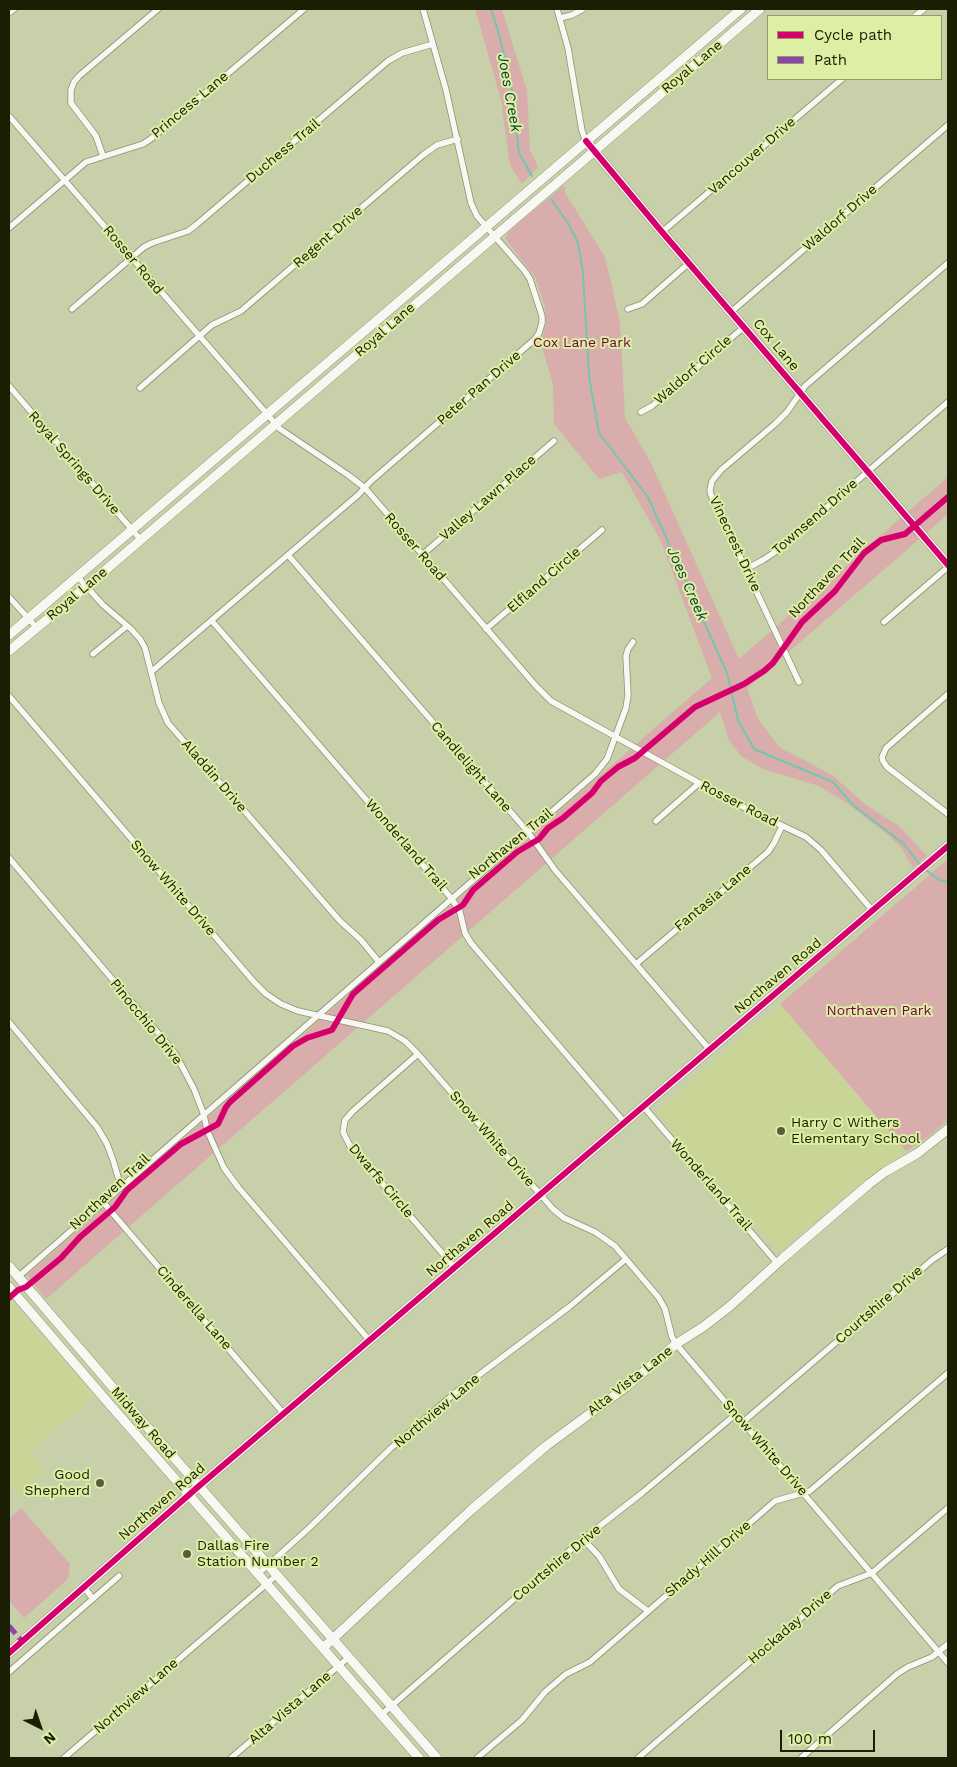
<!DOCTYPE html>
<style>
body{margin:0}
#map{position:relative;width:957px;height:1767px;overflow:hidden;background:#c7d0a8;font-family:"Work Sans",sans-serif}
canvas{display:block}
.frame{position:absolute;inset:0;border:10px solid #1a1e02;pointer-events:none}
.legend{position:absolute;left:767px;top:15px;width:175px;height:65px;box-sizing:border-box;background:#deeea4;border:1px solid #909b63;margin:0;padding:6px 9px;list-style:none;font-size:15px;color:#1a1e02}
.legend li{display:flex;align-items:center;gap:10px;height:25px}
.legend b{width:25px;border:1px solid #909b63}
.north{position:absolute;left:15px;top:1702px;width:50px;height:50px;-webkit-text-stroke:4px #deeea4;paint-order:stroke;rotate:139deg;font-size:14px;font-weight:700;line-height:20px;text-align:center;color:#1a1e02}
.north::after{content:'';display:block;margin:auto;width:18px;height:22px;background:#1a1e02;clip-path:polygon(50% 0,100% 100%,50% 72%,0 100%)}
.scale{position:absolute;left:780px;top:1730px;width:95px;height:22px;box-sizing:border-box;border:2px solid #1a1e02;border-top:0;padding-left:6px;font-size:15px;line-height:18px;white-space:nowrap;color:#1a1e02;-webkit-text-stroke:4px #deeea4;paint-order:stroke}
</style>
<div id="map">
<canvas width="957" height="1767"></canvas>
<div class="frame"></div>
<ul class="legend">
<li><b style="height:6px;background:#d6006c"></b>Cycle path</li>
<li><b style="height:6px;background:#8e44ad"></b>Path</li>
</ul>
<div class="north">N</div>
<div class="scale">100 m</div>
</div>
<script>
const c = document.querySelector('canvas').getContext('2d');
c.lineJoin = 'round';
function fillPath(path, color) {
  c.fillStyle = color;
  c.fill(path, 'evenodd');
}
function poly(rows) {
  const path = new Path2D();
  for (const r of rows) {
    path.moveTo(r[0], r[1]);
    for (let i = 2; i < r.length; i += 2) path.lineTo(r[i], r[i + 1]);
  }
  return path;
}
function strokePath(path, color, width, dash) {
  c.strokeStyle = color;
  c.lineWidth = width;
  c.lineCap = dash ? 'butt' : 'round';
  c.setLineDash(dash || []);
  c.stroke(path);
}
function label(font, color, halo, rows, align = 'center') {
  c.font = font + ' "Work Sans",sans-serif';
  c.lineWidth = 4;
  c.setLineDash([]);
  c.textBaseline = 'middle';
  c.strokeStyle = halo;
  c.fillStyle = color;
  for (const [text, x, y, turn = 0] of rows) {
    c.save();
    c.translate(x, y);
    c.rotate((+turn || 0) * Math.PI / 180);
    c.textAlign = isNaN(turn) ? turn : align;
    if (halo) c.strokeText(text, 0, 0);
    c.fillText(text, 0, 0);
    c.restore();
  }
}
fillPath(poly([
 [780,1004,906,1151,852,1190,779,1251,656,1112],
 [11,1301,95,1397,29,1452,45,1472,18,1495,9,1485,9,1303]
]), '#c8d596');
fillPath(poly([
 [475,9,502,9,527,91,530,150,538,167,522,184,510,165,501,100],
 [563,186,566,188,564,191,605,257,620,322,625,418,651,463,739,659,948,477,948,514,747,688,758,719,779,747,832,775,866,805,900,827,927,856,913,868,901,847,888,835,847,803,819,786,763,769,741,756,729,740,720,712,46,1299,27,1275,712,678,660,539,622,472,599,479,554,424,553,384,540,340,543,335,546,325,545,307,535,277,505,238,511,229],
 [948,859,948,1120,928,1137,906,1151,780,1004],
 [21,1508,70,1564,68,1579,24,1618,9,1601,9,1519]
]), '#d9adab');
strokePath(poly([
 [491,9,499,34,512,91,519,153,532,176],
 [551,199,568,223,578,243,583,273,589,376,599,433,648,497,727,673,738,720,754,749,833,782,853,805,904,844,921,866],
 [925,869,939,880,948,882]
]), '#72c8ac', 2);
const street = poly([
 [557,9,568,48,582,131,586,141],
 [9,13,14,9],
 [915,16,924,9],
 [560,18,572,15,583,9],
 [9,116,280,429,348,475,365,488,536,686,551,701,739,805,806,837,821,850,873,911],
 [103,156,96,136,71,103,71,90,74,82,79,76,158,9],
 [9,228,86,162,143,144,152,138,304,9],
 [662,232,842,79],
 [72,309,144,247,152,243,188,231,196,225,388,61,402,53,433,44],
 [628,309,642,304,689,263],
 [731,312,948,125],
 [9,386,140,539],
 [140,388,212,325,241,311,423,155,437,145,458,139],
 [641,412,652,406,744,327],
 [288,555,528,832,555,870,710,1050],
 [422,555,554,441],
 [746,569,763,560,775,552,948,402],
 [77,576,103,605,131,629,140,639,145,648,159,703,168,723,340,921,361,940,379,962],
 [9,597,37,628],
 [212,621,452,899,460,912,465,933,471,943,625,1123],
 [884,622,948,567],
 [486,629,602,530],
 [93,654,127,626],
 [151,672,358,495,371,481,535,339,539,333,542,323,542,316,530,279,524,270,477,216,471,203,446,90,423,9],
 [799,682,711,495,710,490,712,481,721,470,775,424,787,412,805,386,948,263],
 [948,694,886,748,882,757,883,761,887,767,948,814],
 [9,696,254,982,266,994,281,1004,298,1011,388,1031,405,1041,418,1054,553,1209,564,1218,595,1232,615,1246,659,1298,665,1309,672,1337,676,1344,948,1663],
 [656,821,698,784],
 [9,858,165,1041,176,1055,194,1089,204,1115,207,1130,224,1168,238,1187,370,1341],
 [636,964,768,852,774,843,782,826],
 [9,1022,97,1127,107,1144,113,1160,121,1187],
 [418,1054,353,1111,345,1120,343,1132,350,1146,455,1268],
 [644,1107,778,1264],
 [103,1202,284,1414],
 [18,1277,595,774,607,759,626,708,628,695,626,656,628,649,633,642],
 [743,1422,932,1260,948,1249],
 [583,1539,599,1556,619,1589,648,1611],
 [258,1574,308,1529,391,1448,455,1393,569,1307,626,1259],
 [84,1587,93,1599],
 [9,1672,119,1576],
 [381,1715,583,1539,642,1493,736,1414],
 [64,1758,277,1575],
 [231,1758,349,1657],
 [477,1758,522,1720,545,1692,566,1674,590,1662,775,1501,810,1491,948,1373],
 [638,1758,838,1586,872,1573,948,1508],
 [801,1758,897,1674,908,1667,932,1657,948,1644]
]);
const secondary = poly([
 [586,141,662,232,948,565],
 [9,635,741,9],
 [9,651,87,586,760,9],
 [9,1266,115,1390,437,1758],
 [9,1287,105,1399,419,1758],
 [323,1648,471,1510,546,1446,626,1387,676,1344,703,1327,729,1307,783,1258,869,1184,885,1172,918,1153,948,1129],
 [9,1653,199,1486,948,846]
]);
strokePath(street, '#8a9172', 7);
strokePath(secondary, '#8a9172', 10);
strokePath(street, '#f7f8f2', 5.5);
strokePath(secondary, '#f7f8f2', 9);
strokePath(poly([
 [9,1626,22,1641]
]), '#8e44ad', 5, [10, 5]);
strokePath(poly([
 [586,141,662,232,948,565],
 [9,1298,18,1290,26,1287,61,1258,80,1237,115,1207,127,1190,181,1144,218,1124,226,1107,230,1102,293,1046,307,1038,332,1030,353,994,438,920,463,905,473,890,517,852,539,839,548,828,563,818,592,793,601,781,618,767,635,758,695,707,744,684,764,671,773,663,802,622,835,591,864,553,881,540,905,534,948,497],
 [9,1653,199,1486,948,846]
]), '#d6006c', 6);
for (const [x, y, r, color] of [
 [781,1131,5,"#575c3c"],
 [100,1483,5,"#575c3c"],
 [187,1554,5,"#575c3c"]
]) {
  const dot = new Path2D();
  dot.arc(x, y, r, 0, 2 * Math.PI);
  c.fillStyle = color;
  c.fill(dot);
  strokePath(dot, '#deeea4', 2);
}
label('14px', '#1a1e02', '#deeea4', [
 ["Royal Lane",692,67,-40],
 ["Princess Lane",190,105,-40],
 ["Duchess Trail",283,151,-40],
 ["Vancouver Drive",752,156,-41],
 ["Waldorf Drive",840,218,-41],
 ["Regent Drive",328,237,-41],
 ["Rosser Road",133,260,50],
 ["Royal Lane",385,330,-41],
 ["Cox Lane",776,345,50],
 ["Waldorf Circle",693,370,-41],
 ["Peter Pan Drive",479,388,-41],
 ["Royal Springs Drive",74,463,49],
 ["Valley Lawn Place",488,498,-41],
 ["Townsend Drive",815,517,-41],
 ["Vinecrest Drive",735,544,65],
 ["Rosser Road",415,547,49],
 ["Northaven Trail",827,578,-47],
 ["Elfland Circle",544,580,-41],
 ["Royal Lane",77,594,-40],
 ["Candlelight Lane",471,767,49],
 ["Aladdin Drive",214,776,49],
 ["Rosser Road",739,804,27],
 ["Northaven Trail",511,844,-39],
 ["Wonderland Trail",406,845,49],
 ["Snow White Drive",173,888,49],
 ["Fantasia Lane",713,898,-40],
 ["Northaven Road",778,976,-40],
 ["Pinocchio Drive",146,1022,51],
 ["Snow White Drive",492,1139,49],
 ["Dwarfs Circle",381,1181,50],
 ["Wonderland Trail",711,1185,49],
 ["Northaven Trail",110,1192,-43],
 ["Northaven Road",470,1239,-40],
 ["Courtshire Drive",879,1305,-41],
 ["Cinderella Lane",194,1308,49],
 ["Alta Vista Lane",630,1381,-38],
 ["Northview Lane",437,1411,-40],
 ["Midway Road",143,1423,49],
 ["Snow White Drive",765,1448,49],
 ["Northaven Road",162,1502,-41],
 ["Shady Hill Drive",708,1559,-41],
 ["Courtshire Drive",557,1563,-40],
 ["Hockaday Drive",790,1627,-41],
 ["Northview Lane",136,1696,-41],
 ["Alta Vista Lane",290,1708,-41]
]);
label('14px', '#70033c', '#deeea4', [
 ["Cox Lane Park",582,343],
 ["Northaven Park",879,1011]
]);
label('14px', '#1a1e02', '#deeea4', [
 ["Harry C Withers",791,1123],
 ["Elementary School",791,1139],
 ["Good",90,1475,"right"],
 ["Shepherd",90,1491,"right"],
 ["Dallas Fire",197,1546],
 ["Station Number 2",197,1562]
], 'left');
label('italic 15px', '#053e34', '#deeea4', [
 ["Joes Creek",509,93,80],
 ["Joes Creek",687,584,66]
]);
</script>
